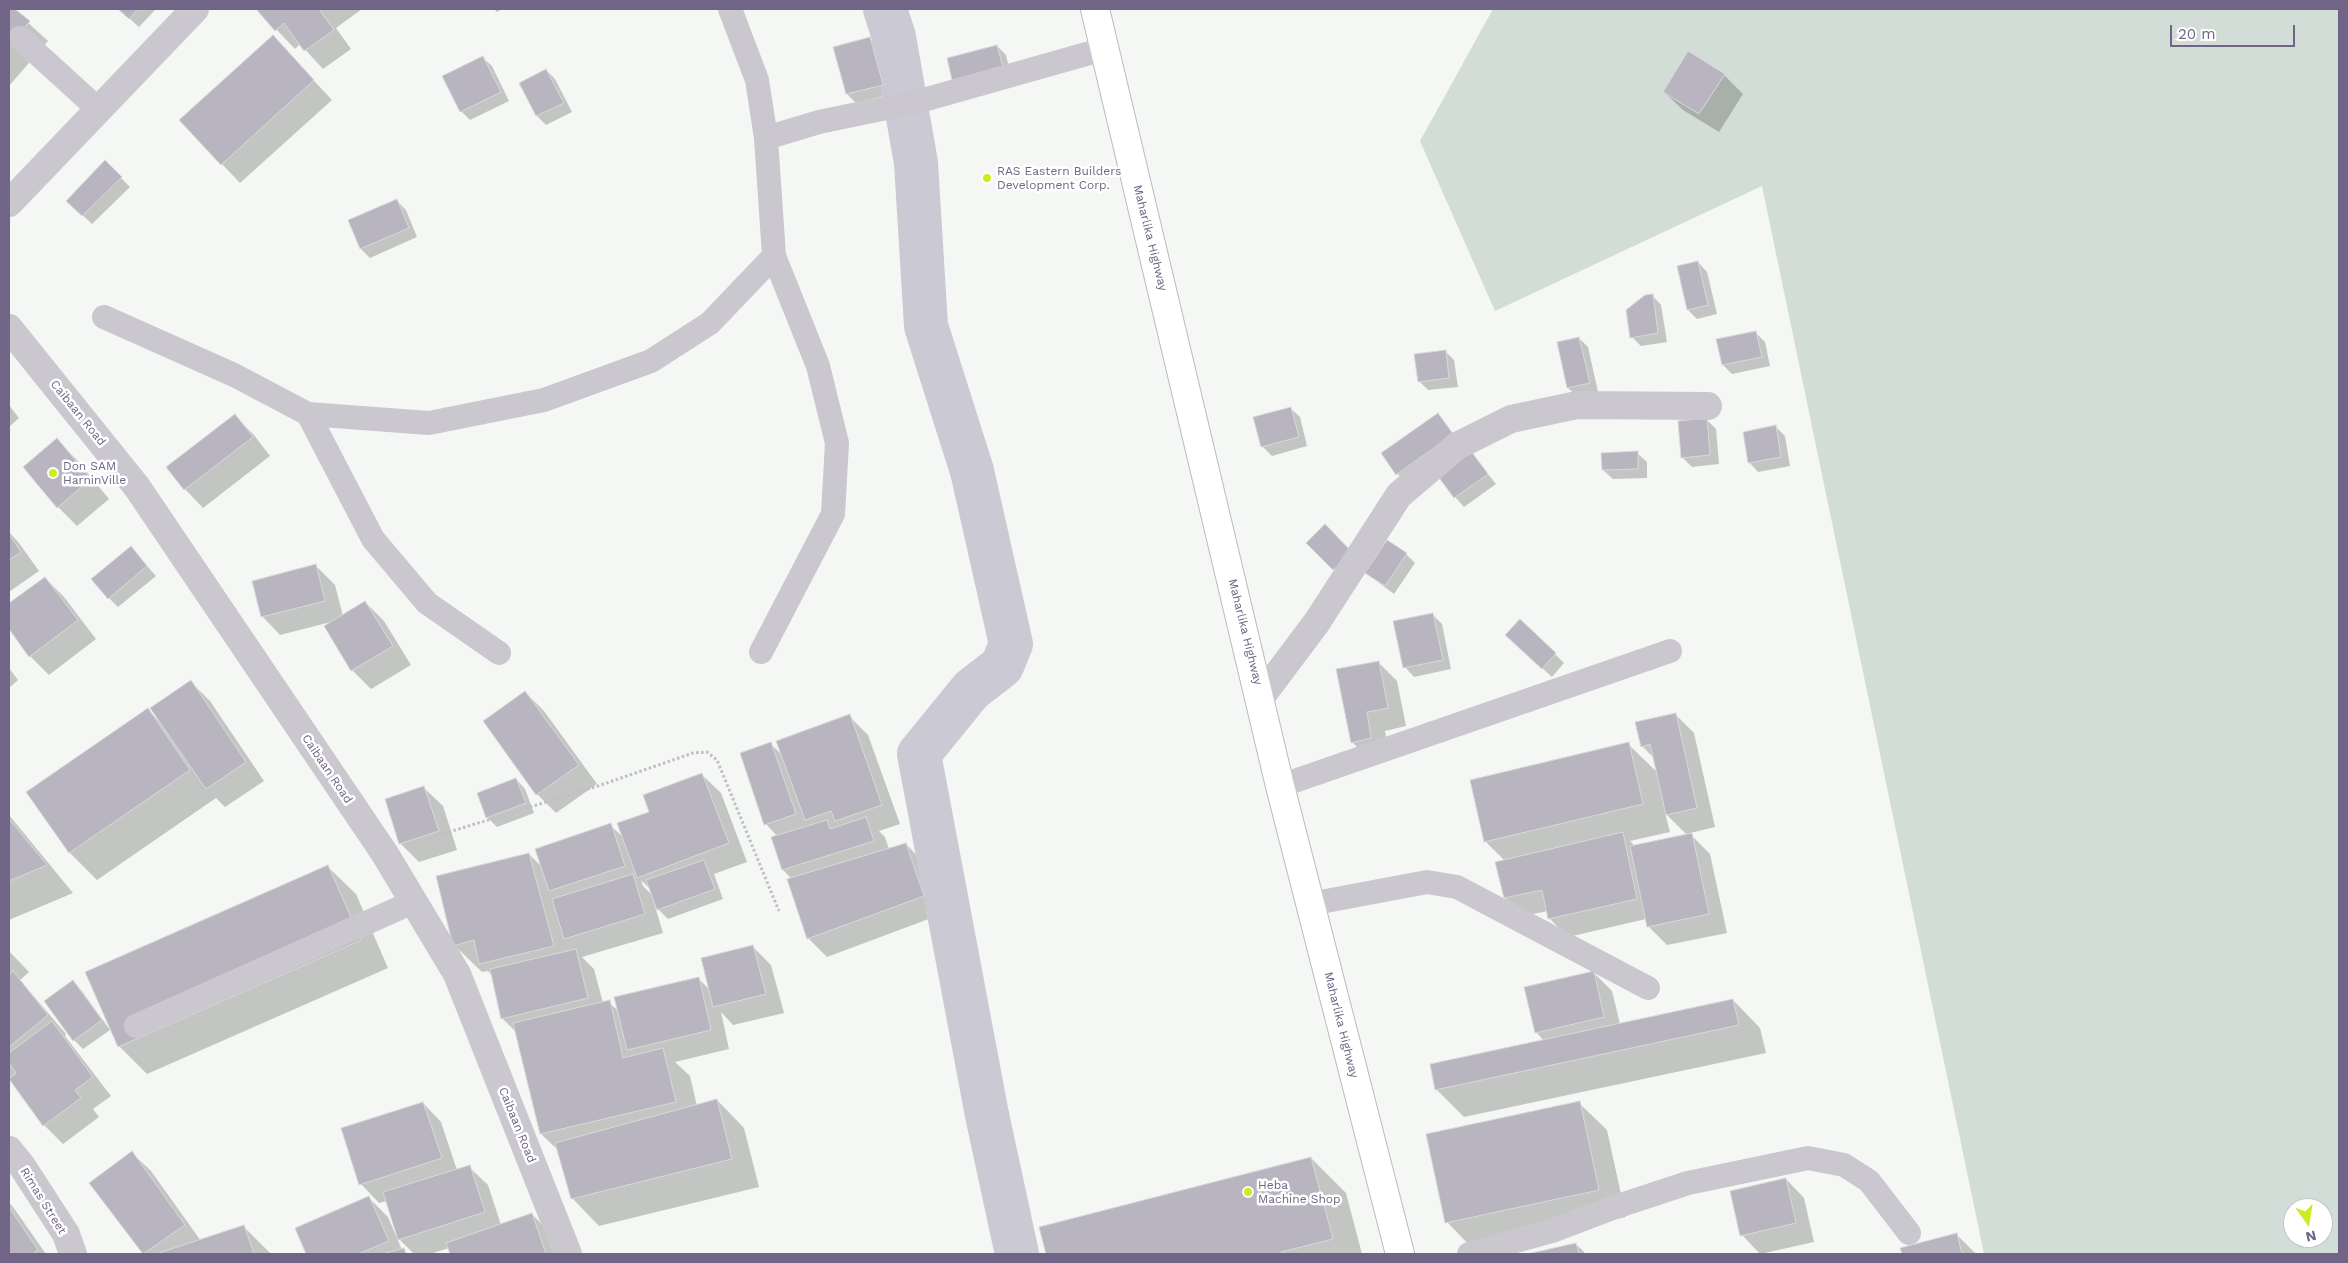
<!DOCTYPE html>
<style>
body{margin:0}
#map{position:relative;width:2348px;height:1263px;overflow:hidden;background:#f4f7f4;font-family:"Work Sans",sans-serif}
canvas{display:block}
.frame{position:absolute;inset:0;border:10px solid #716587;pointer-events:none}
.north{position:absolute;left:2283px;top:1198px;width:50px;height:50px;box-sizing:border-box;background:#fff;border:1px solid #c6c1cf;border-radius:50%;rotate:167deg;font-size:14px;font-weight:700;line-height:20px;text-align:center;color:#716587}
.north::after{content:'';display:block;margin:auto;width:18px;height:22px;background:#cceb20;clip-path:polygon(50% 0,100% 100%,50% 72%,0 100%)}
.scale{position:absolute;left:2170px;top:25px;width:125px;height:22px;box-sizing:border-box;border:2px solid #716587;border-top:0;padding-left:6px;font-size:15px;line-height:18px;white-space:nowrap;color:#716587;-webkit-text-stroke:4px #fff;paint-order:stroke}
</style>
<div id="map">
<canvas width="2348" height="1263"></canvas>
<div class="frame"></div>
<div class="north">N</div>
<div class="scale">20 m</div>
</div>
<script>
const c = document.querySelector('canvas').getContext('2d');
c.lineJoin = 'round';
function fillPath(path, color) {
  c.fillStyle = color;
  c.fill(path, 'evenodd');
}
function poly(rows) {
  const path = new Path2D();
  for (const r of rows) {
    path.moveTo(r[0], r[1]);
    for (let i = 2; i < r.length; i += 2) path.lineTo(r[i], r[i + 1]);
  }
  return path;
}
function strokePath(path, color, width, dash) {
  c.strokeStyle = color;
  c.lineWidth = width;
  c.lineCap = dash ? 'butt' : 'round';
  c.setLineDash(dash || []);
  c.stroke(path);
}
function label(font, color, halo, rows, align = 'center') {
  c.font = font + ' "Work Sans",sans-serif';
  c.lineWidth = 5;
  c.setLineDash([]);
  c.textBaseline = 'middle';
  c.strokeStyle = halo;
  c.fillStyle = color;
  for (const [text, x, y, turn = 0] of rows) {
    c.save();
    c.translate(x, y);
    c.rotate((+turn || 0) * Math.PI / 180);
    c.textAlign = isNaN(turn) ? turn : align;
    if (halo) c.strokeText(text, 0, 0);
    c.fillText(text, 0, 0);
    c.restore();
  }
}
fillPath(poly([
 [1493,9,2339,9,2339,1254,1984,1254,1762,186,1495,311,1420,141],
 [2293,1208,2323,1208,2323,1238,2293,1238]
]), '#d3ddd8');
fillPath(poly([
 [9,9,13,9,48,41,9,86],
 [119,9,156,9,139,27],
 [257,9,362,9,336,28,351,49,323,69,300,44,295,49],
 [494,9,502,9,497,12],
 [870,38,879,48,891,94,856,103,847,94,834,48],
 [997,46,1006,55,1011,76,963,88],
 [291,56,332,100,240,183,222,164],
 [482,57,492,66,509,101,470,120,461,111],
 [546,70,555,79,572,112,546,125,537,116,521,83],
 [1724,75,1743,94,1719,132,1683,110,1664,92],
 [105,162,130,187,92,224,67,201],
 [396,200,406,210,417,237,370,258,361,249],
 [1698,262,1707,272,1717,314,1697,319,1688,310],
 [1652,295,1661,305,1667,342,1641,346,1632,337],
 [1756,333,1765,342,1770,366,1732,374,1723,365],
 [1579,338,1588,347,1598,392,1578,397,1568,388,1558,343],
 [1445,351,1454,360,1458,387,1428,390,1419,381],
 [9,405,19,418,9,427],
 [1290,408,1300,417,1307,446,1272,456,1262,446],
 [1438,414,1461,444,1406,484,1382,454],
 [235,416,254,435,270,456,203,508,185,489],
 [1707,420,1716,429,1719,464,1692,467,1683,458,1679,422],
 [1776,427,1785,436,1790,466,1758,472,1749,462],
 [57,440,76,459,109,499,77,526,58,507,25,467],
 [1471,453,1496,484,1464,507,1455,497],
 [1637,453,1647,462,1647,478,1613,479,1603,470],
 [9,532,19,543,39,571,9,592],
 [131,548,156,576,118,607,109,598],
 [1406,554,1415,563,1394,594,1366,573],
 [316,566,335,585,343,616,365,602,384,621,411,665,371,689,352,670,326,626,331,622,280,635,262,616],
 [45,578,64,597,96,639,49,675,30,656,9,627,9,605],
 [1432,614,1442,624,1451,669,1414,677,1405,667],
 [1516,644,1555,654,1564,663,1552,677],
 [1378,662,1397,681,1406,726,1385,731,1389,757,1371,761,1352,742],
 [9,668,18,680,9,688],
 [191,682,210,701,264,781,225,807,216,798,97,880,70,853,28,793,148,710,161,723],
 [525,692,544,711,597,784,556,813,537,794,485,721],
 [1675,714,1694,733,1715,827,1686,834,1665,813,1670,832,1630,841,1635,846,1691,835,1710,854,1727,933,1667,945,1648,926,1646,919,1568,937,1549,918,1548,911,1523,916,1505,898,1505,861,1485,841,1628,744,1658,773,1655,759,1642,746],
 [849,716,868,735,900,824,879,831,885,837,889,849,906,844,924,863,942,914,827,957,808,938,792,879,783,870,772,838,778,837,766,824,771,744,782,755],
 [702,775,721,793,747,862,714,874,723,899,668,919,655,906,663,933,582,957,594,969,603,1003,609,1002,618,1011,698,978,711,991,753,947,771,965,784,1013,733,1025,721,1012,729,1049,675,1062,690,1076,697,1106,717,1100,744,1128,759,1187,599,1226,572,1198,559,1151,541,1134,517,1033,502,1018,492,976,488,971,482,972,454,945,529,854,543,868,610,825,624,838,651,812],
 [641,880,651,890,654,897,643,886],
 [516,779,525,789,534,813,497,827,487,817],
 [424,788,443,806,457,850,419,862,400,843],
 [9,815,73,893,9,920],
 [328,867,356,894,388,968,147,1074,119,1046],
 [9,951,29,972,20,980,66,1034,65,1036,111,1096,93,1109,99,1117,63,1144,44,1125,11,1079,9,1081],
 [1593,972,1612,991,1620,1024,1733,1000,1760,1028,1766,1053,1464,1117,1436,1089,1544,1041,1536,1032],
 [73,982,82,991,110,1030,83,1049,74,1040],
 [423,1103,441,1122,457,1170,469,1167,488,1185,501,1225,532,1214,550,1233,558,1254,451,1254,449,1248,430,1254,414,1254,397,1237,387,1201,379,1203,361,1184],
 [1579,1103,1607,1130,1626,1217,1474,1250,1447,1222],
 [132,1153,151,1171,201,1241,244,1227,271,1254,145,1254],
 [1311,1158,1346,1193,1362,1254,1047,1254,1040,1228],
 [1786,1179,1804,1198,1814,1242,1760,1254,1742,1235],
 [369,1198,388,1217,402,1250,409,1254,307,1254,296,1229],
 [9,1203,13,1207,46,1254,9,1254],
 [1957,1235,1976,1254,1903,1254,1902,1249],
 [1576,1244,1586,1254,1532,1254]
]), '#0003');
strokePath(poly([
 [885,9,894,37,916,163,926,326,972,471,1011,644,1002,666,971,690,919,754,987,1115,1017,1254]
]), '#cbc9d4', 44);
const building = poly([
 [9,9,15,9,30,21,9,46,9,9],
 [118,9,138,9,129,19,118,9],
 [256,9,319,9,334,30,304,51,284,23,275,31,256,9],
 [273,35,314,80,221,165,179,120,273,35],
 [870,37,883,85,846,94,833,47,870,37],
 [997,45,1003,67,952,80,947,58,997,45],
 [1688,51,1725,74,1699,114,1663,92,1688,51],
 [483,56,501,92,460,112,442,76,483,56],
 [546,69,564,103,536,116,519,83,546,69],
 [105,160,122,177,82,216,66,201,105,160],
 [397,199,409,228,360,249,348,220,397,199],
 [1698,261,1708,305,1687,310,1677,266,1698,261],
 [1653,294,1658,333,1630,338,1626,310,1645,295,1653,294],
 [1756,331,1762,357,1722,365,1716,339,1756,331],
 [1579,337,1590,383,1567,388,1557,342,1579,337],
 [1446,350,1449,378,1418,382,1414,354,1446,350],
 [1291,407,1299,437,1261,447,1253,417,1291,407],
 [1438,413,1453,434,1396,475,1381,453,1438,413],
 [235,414,253,437,184,490,166,467,235,414],
 [1707,418,1710,455,1681,458,1678,421,1707,418],
 [1776,425,1781,457,1748,463,1743,432,1776,425],
 [57,438,91,479,57,508,23,467,57,438],
 [1471,451,1488,474,1454,498,1437,475,1471,451],
 [1638,451,1638,469,1602,470,1601,453,1638,451],
 [1325,524,1352,552,1333,570,1306,543,1325,524],
 [9,534,21,552,9,560,9,534],
 [1387,540,1407,553,1385,586,1365,573,1387,540],
 [131,546,147,566,108,599,91,579,131,546],
 [316,564,325,601,261,617,252,581,316,564],
 [45,577,78,620,29,657,9,629,9,603,45,577],
 [365,601,393,646,351,671,324,626,365,601],
 [1433,613,1443,660,1403,668,1393,621,1433,613],
 [1520,619,1556,653,1542,669,1505,635,1520,619],
 [1379,661,1388,708,1367,712,1371,738,1351,743,1336,669,1379,661],
 [191,680,246,762,206,789,150,708,191,680],
 [525,691,579,765,536,795,483,721,525,691],
 [148,708,190,770,69,853,26,792,148,708],
 [1676,713,1697,808,1666,815,1650,744,1641,747,1635,722,1676,713],
 [850,714,882,805,835,821,831,811,805,820,776,741,850,714],
 [771,742,796,814,764,825,740,753,771,742],
 [1629,742,1643,804,1484,842,1470,780,1629,742],
 [702,773,729,843,637,878,617,823,649,812,643,795,702,773],
 [516,778,526,803,486,818,477,793,516,778],
 [424,786,439,831,399,844,385,799,424,786],
 [866,817,874,841,782,870,771,837,827,820,830,829,866,817],
 [9,819,47,865,9,881,9,819],
 [611,823,625,866,549,891,535,849,611,823],
 [1623,832,1637,899,1548,919,1542,890,1504,898,1495,862,1623,832],
 [1692,833,1709,914,1647,927,1630,846,1692,833],
 [906,843,924,896,807,939,787,879,906,843],
 [529,853,554,946,479,964,474,940,453,946,436,876,529,853],
 [704,860,715,889,657,910,646,880,704,860],
 [328,865,361,940,118,1047,85,972,328,865],
 [633,874,645,914,564,939,552,899,633,874],
 [753,945,766,994,713,1007,701,958,753,945],
 [576,949,588,998,501,1019,490,969,576,949],
 [13,971,48,1015,9,1047,9,975,13,971],
 [1594,971,1604,1017,1535,1033,1524,987,1594,971],
 [699,977,711,1030,627,1050,614,997,699,977],
 [73,980,102,1020,73,1041,44,1001,73,980],
 [1733,999,1739,1025,1435,1090,1430,1064,1733,999],
 [610,1000,623,1058,663,1048,676,1102,540,1134,513,1023,610,1000],
 [52,1021,93,1077,75,1090,81,1098,43,1126,9,1079,16,1073,9,1063,9,1053,52,1021],
 [717,1099,732,1159,571,1199,555,1143,717,1099],
 [1580,1101,1599,1190,1445,1223,1426,1134,1580,1101],
 [423,1102,442,1158,359,1185,341,1128,423,1102],
 [132,1151,185,1225,143,1254,89,1183,132,1151],
 [1311,1157,1333,1239,1281,1252,1282,1254,1046,1254,1039,1227,1311,1157],
 [470,1165,485,1212,398,1240,383,1192,470,1165],
 [1786,1178,1796,1223,1740,1236,1730,1191,1786,1178],
 [369,1196,389,1241,358,1254,306,1254,295,1228,369,1196],
 [9,1207,38,1250,32,1254,9,1254,9,1207],
 [532,1213,546,1254,450,1254,446,1243,532,1213],
 [244,1225,254,1254,156,1254,244,1225],
 [1957,1233,1962,1254,1902,1254,1900,1248,1957,1233],
 [1576,1243,1579,1254,1527,1254,1576,1243],
 [404,1248,406,1254,383,1254,404,1248]
]);
fillPath(building, '#b8b4c0');
strokePath(building, '#d7d9d7', 1);
const trunk = poly([
 [1095,9,1280,786,1400,1254]
]);
strokePath(trunk, '#bcb9c0', 30);
strokePath(poly([
 [420,841,598,786,693,753,707,752,717,760,779,911]
]), '#c0bec3', 3, [2.5, 2.5]);
strokePath(poly([
 [20,38,98,109],
 [766,138,819,122,920,101,1104,49],
 [104,317,234,375,308,414,429,423,544,400,651,361,710,323,774,256,766,138,757,80,730,9],
 [308,414,373,539,427,603,499,653],
 [761,652,833,514,837,443,818,366,774,256],
 [1280,786,1670,651],
 [1310,904,1427,882,1457,887,1648,988],
 [136,1026,413,902],
 [1469,1254,1552,1231,1615,1207,1688,1183,1808,1158,1844,1165,1869,1181,1909,1233]
]), '#cac7ce', 24);
strokePath(poly([
 [1260,698,1317,622,1399,495,1457,446,1511,419,1577,405,1708,406],
 [9,1150,22,1166,66,1234,73,1254]
]), '#cac7ce', 28);
strokePath(poly([
 [9,203,195,9],
 [9,328,137,487,385,854,457,974,568,1254]
]), '#cac7ce', 28);
strokePath(trunk, '#fff', 28);
for (const [x, y, r, color] of [
 [987,178,5,"#cceb20"],
 [53,473,5,"#cceb20"],
 [1248,1192,5,"#cceb20"]
]) {
  const dot = new Path2D();
  dot.arc(x, y, r, 0, 2 * Math.PI);
  c.fillStyle = color;
  c.fill(dot);
  strokePath(dot, '#fff', 2);
}
label('12px', '#716587', '#fff', [
 ["RAS Eastern Builders",997,171],
 ["Development Corp.",997,185],
 ["Don SAM",63,466],
 ["HarninVille",63,480],
 ["Heba",1258,1185],
 ["Machine Shop",1258,1199]
], 'left');
label('12px', '#716587', '#fff', [
 ["Maharlika Highway",1150,238,76],
 ["Caibaan Road",78,413,51],
 ["Maharlika Highway",1245,632,76],
 ["Caibaan Road",327,769,56],
 ["Maharlika Highway",1341,1025,76],
 ["Caibaan Road",517,1125,68],
 ["Rimas Street",43,1201,58]
]);
</script>
